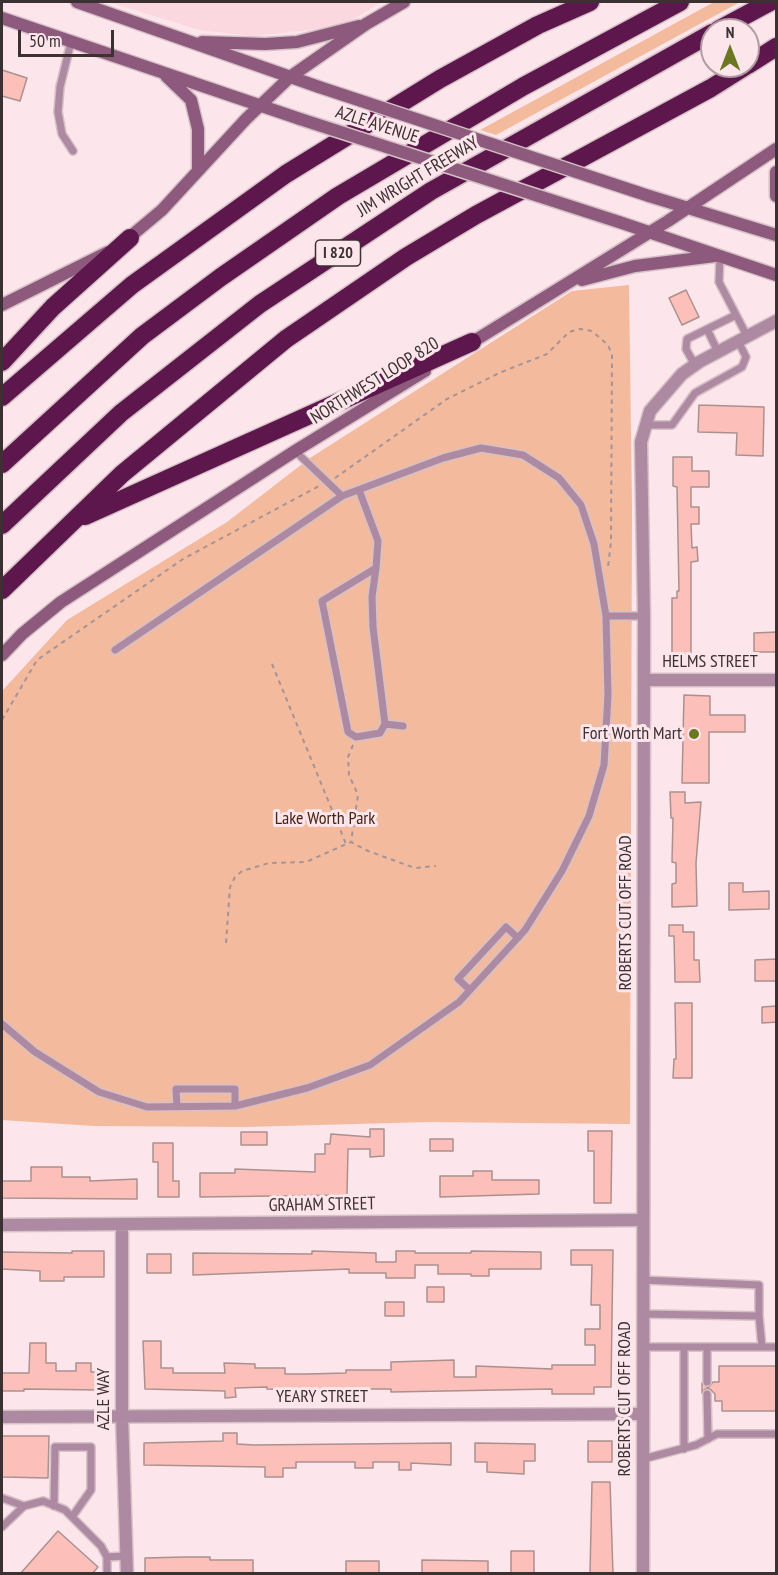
<!DOCTYPE html>
<style>
body{margin:0}
#map{position:relative;width:778px;height:1575px;overflow:hidden;background:#fce5eb;font-family:"PT Sans Narrow",sans-serif}
canvas{display:block}
.frame{position:absolute;inset:0;border:3px solid #3b3032;pointer-events:none}
.north{position:absolute;left:700px;top:18px;width:60px;height:60px;box-sizing:border-box;background:#fce5eb;border:2px solid #af9da1;border-radius:50%;rotate:0deg;font-size:16px;font-weight:700;line-height:24px;text-align:center;color:#3b3032}
.north::after{content:'';display:block;margin:auto;width:21px;height:27px;background:#6d7620;clip-path:polygon(50% 0,100% 100%,50% 72%,0 100%)}
.scale{position:absolute;left:18px;top:30px;width:96px;height:27px;box-sizing:border-box;border:3px solid #3b3032;border-top:0;padding-left:8px;font-size:18px;line-height:21px;white-space:nowrap;color:#3b3032;-webkit-text-stroke:4px #fce5eb;paint-order:stroke}
</style>
<div id="map">
<canvas width="778" height="1575"></canvas>
<div class="frame"></div>
<div class="north">N</div>
<div class="scale">50 m</div>
</div>
<script>
const c = document.querySelector('canvas').getContext('2d');
c.lineJoin = 'round';
function fillPath(path, color) {
  c.fillStyle = color;
  c.fill(path, 'evenodd');
}
function poly(rows) {
  const path = new Path2D();
  for (const r of rows) {
    path.moveTo(r[0], r[1]);
    for (let i = 2; i < r.length; i += 2) path.lineTo(r[i], r[i + 1]);
  }
  return path;
}
function strokePath(path, color, width, dash) {
  c.strokeStyle = color;
  c.lineWidth = width;
  c.lineCap = dash ? 'butt' : 'round';
  c.setLineDash(dash || []);
  c.stroke(path);
}
function label(font, color, halo, rows, align = 'center') {
  c.font = font + ' "PT Sans Narrow",sans-serif';
  c.lineWidth = 6;
  c.setLineDash([]);
  c.textBaseline = 'middle';
  c.strokeStyle = halo;
  c.fillStyle = color;
  for (const [text, x, y, turn = 0] of rows) {
    c.save();
    c.translate(x, y);
    c.rotate((+turn || 0) * Math.PI / 180);
    c.textAlign = isNaN(turn) ? turn : align;
    if (halo) c.strokeText(text, 0, 0);
    c.fillText(text, 0, 0);
    c.restore();
  }
}
fillPath(poly([
 [108,2,382,2,350,21,317,29,253,36,200,30]
]), '#fbd7df');
fillPath(poly([
 [714,2,740,2,496,135,480,130],
 [629,285,632,508,630,1124,429,1122,243,1127,94,1126,2,1120,2,691,67,620,227,522,310,458,572,291]
]), '#f3ba9e');
const building = poly([
 [2,70,27,78,20,101,2,96,2,70],
 [686,290,699,317,682,325,669,298,686,290],
 [699,405,764,407,763,456,736,455,737,433,698,432,699,405],
 [673,457,692,457,692,471,709,471,709,487,691,487,691,507,699,507,699,524,691,524,692,548,697,547,698,561,691,562,691,659,672,659,672,598,677,598,677,591,679,591,677,487,673,486,673,457],
 [777,632,777,652,754,652,754,633,777,632],
 [684,695,710,696,710,715,745,715,745,732,709,732,709,783,682,783,684,695],
 [670,792,685,792,685,803,701,802,696,863,697,906,672,907,672,884,676,883,676,863,672,862,673,818,671,818,670,792],
 [729,883,743,883,743,892,769,891,769,909,729,910,729,883],
 [669,925,683,925,683,932,694,932,694,960,699,960,700,982,675,982,674,936,669,936,669,925],
 [777,959,777,981,755,981,755,960,777,959],
 [675,1003,692,1003,692,1078,673,1078,674,1059,676,1059,675,1003],
 [777,1006,777,1022,762,1023,762,1007,777,1006],
 [370,1129,384,1129,384,1156,370,1157,370,1149,348,1149,347,1195,200,1197,200,1173,235,1173,235,1169,315,1172,315,1154,325,1154,325,1144,330,1144,331,1134,370,1137,370,1129],
 [588,1131,612,1131,611,1203,594,1203,594,1151,588,1151,588,1131],
 [241,1132,267,1132,267,1145,241,1145,241,1132],
 [430,1139,453,1139,453,1151,430,1151,430,1139],
 [153,1143,173,1143,173,1181,179,1181,179,1197,158,1197,158,1162,153,1162,153,1143],
 [31,1167,62,1167,62,1177,90,1177,90,1181,137,1179,137,1199,2,1198,2,1181,31,1181,31,1167],
 [473,1171,492,1171,492,1180,539,1180,539,1194,440,1197,440,1176,473,1176,473,1171],
 [571,1250,613,1250,611,1387,594,1387,594,1394,552,1394,552,1389,391,1392,391,1389,337,1389,337,1391,307,1391,267,1389,267,1387,235,1388,236,1397,225,1398,225,1391,145,1389,143,1341,161,1341,161,1368,173,1368,173,1373,225,1373,224,1363,255,1364,255,1368,285,1368,285,1374,307,1374,346,1373,346,1370,391,1370,391,1362,454,1360,454,1377,476,1377,476,1366,552,1369,552,1365,595,1365,595,1345,585,1345,585,1329,600,1329,600,1305,591,1305,592,1265,571,1265,571,1250],
 [72,1251,104,1251,104,1277,64,1277,64,1281,40,1281,40,1271,2,1269,2,1252,72,1253,72,1251],
 [312,1251,376,1253,376,1262,396,1262,396,1251,415,1251,415,1253,471,1253,471,1251,541,1252,541,1269,489,1269,489,1276,471,1276,471,1274,438,1274,438,1265,415,1265,415,1278,386,1278,386,1273,349,1273,349,1269,193,1275,193,1253,312,1254,312,1251],
 [147,1254,171,1254,171,1273,147,1273,147,1254],
 [427,1287,444,1287,444,1302,427,1302,427,1287],
 [385,1302,404,1302,404,1316,385,1316,385,1302],
 [30,1343,46,1343,46,1363,56,1363,56,1371,76,1371,76,1363,91,1363,91,1372,101,1372,101,1390,24,1389,24,1391,2,1391,2,1373,29,1373,30,1343],
 [719,1366,777,1366,777,1411,722,1411,722,1401,715,1401,715,1394,710,1389,705,1389,702,1393,702,1383,708,1388,713,1382,719,1382,719,1366],
 [223,1433,237,1433,237,1444,254,1445,451,1443,451,1465,411,1463,411,1470,399,1470,399,1462,373,1462,373,1468,355,1468,355,1462,296,1462,296,1468,283,1468,283,1477,265,1477,265,1467,144,1465,144,1443,223,1441,223,1433],
 [2,1436,49,1436,48,1478,2,1477,2,1436],
 [588,1441,612,1441,612,1462,588,1462,588,1441],
 [475,1443,535,1444,535,1461,524,1461,524,1474,487,1472,487,1462,475,1462,475,1443],
 [592,1482,610,1482,613,1574,590,1574,592,1482],
 [58,1531,98,1567,92,1574,20,1574,58,1531],
 [511,1551,534,1551,534,1574,511,1574,511,1551],
 [185,1557,210,1557,210,1560,253,1560,253,1574,145,1574,145,1558,185,1557],
 [422,1560,488,1561,488,1574,422,1574,422,1560],
 [346,1561,379,1561,379,1574,346,1574,346,1561]
]);
fillPath(building, '#fdbfba');
strokePath(building, '#ab918e', 1.5);
const service = poly([
 [71,42,60,87,58,112,62,134,73,151],
 [720,255,719,282,747,336],
 [707,329,718,352],
 [695,365,686,349,687,339,736,315],
 [646,425,672,425,695,393,742,367,746,357,738,341],
 [295,451,342,496],
 [359,490,378,541,376,568,372,597,373,627,385,724,380,733,356,737,348,732,322,601,376,568],
 [115,650,342,496,443,458,481,448,523,455,559,478,581,505,594,544,606,616,644,616],
 [385,724,403,726],
 [470,990,458,979,506,927,518,938],
 [2,1024,35,1052,99,1092,147,1107,235,1106,307,1088,370,1065,459,1002,525,930,562,871,589,816,604,765,608,695,606,616],
 [177,1107,176,1089,235,1089,235,1106],
 [643,1280,759,1285,759,1316],
 [643,1314,759,1316,762,1347],
 [643,1347,776,1347],
 [684,1348,684,1449],
 [707,1348,707,1382],
 [707,1394,708,1439],
 [643,1459,696,1445,717,1434,776,1434],
 [2,1498,24,1506],
 [54,1506,55,1447,91,1447,91,1490,72,1517],
 [2,1527,24,1506,43,1501,65,1510,101,1546,107,1557,107,1574],
 [107,1557,126,1556]
]);
const minor = poly([
 [644,680,776,680],
 [2,1225,643,1220],
 [122,1225,122,1416,127,1574],
 [2,1417,643,1414]
]);
const tertiary = poly([
 [643,1574,644,616,641,442,650,411,682,374,699,362,776,321]
]);
const secondary = poly([
 [77,2,319,87],
 [2,18,300,119],
 [202,42,265,44,297,42,359,26],
 [166,76,191,100,198,129,198,171],
 [776,172,776,196],
 [649,196,776,235],
 [619,222,776,275],
 [125,241,162,210,246,119,290,77,366,24,404,2],
 [582,280,635,266,715,256],
 [2,305,108,252],
 [466,346,668,221,776,149],
 [2,655,22,634,61,602,295,451,425,371]
]);
const motorway = poly([
 [718,30,770,2],
 [748,65,776,47],
 [2,362,53,307,130,238],
 [2,397,132,285,286,174,440,79,538,25,590,2],
 [2,464,142,336,221,277,338,196,524,86,680,2],
 [85,516,472,342],
 [2,525,121,413,260,304,431,191,712,33],
 [2,590,122,474,286,339,406,257,476,215,711,88,746,66]
]);
strokePath(service, '#d5c1c6', 10);
strokePath(minor, '#d5c1c6', 15);
strokePath(tertiary, '#d5c1c6', 15);
strokePath(secondary, '#d5c1c6', 15);
strokePath(motorway, '#d5c1c6', 21);
strokePath(poly([
 [335,478,447,399,499,373,547,354,569,332,580,329,592,331,608,345,612,355,611,542,608,567],
 [272,664,346,844],
 [2,720,37,660,183,559,319,486],
 [353,745,348,757,349,775,358,795,351,842,368,851,415,868,436,866],
 [226,943,230,887,235,877,242,871,269,863,306,862,351,842]
]), '#a49397', 2, [4.5, 4.5]);
strokePath(service, '#ad8aa1', 7);
strokePath(minor, '#ad8aa1', 12);
strokePath(tertiary, '#ad8aa1', 12);
strokePath(secondary, '#8d5a7d', 12);
strokePath(motorway, '#5e174d', 18);
const secondaryBridge = poly([
 [319,87,649,196],
 [300,119,619,222]
]);
strokePath(secondaryBridge, '#d5c1c6', 15, []);
strokePath(secondaryBridge, '#8d5a7d', 12);
for (const [x, y, r, color] of [
 [694,734,6,"#6d7620"]
]) {
  const dot = new Path2D();
  dot.arc(x, y, r, 0, 2 * Math.PI);
  c.fillStyle = color;
  c.fill(dot);
  strokePath(dot, '#fce5eb', 2);
}
for (const [x, y, w] of [
 [338,253,45]
]) {
  const box = new Path2D();
  box.roundRect(x - w / 2, y - 13, w, 26, 4.5);
  c.fillStyle = '#fce5eb';
  c.fill(box);
  strokePath(box, '#3b3032', 1.5);
}
label('bold 16px', '#3b3032', null, [
 ["I 820",338,253]
]);
label('18px', '#3b3032', '#fce5eb', [
 ["AZLE AVENUE",377,125,18],
 ["JIM WRIGHT FREEWAY",418,177,-31],
 ["NORTHWEST LOOP 820",375,381,-32],
 ["HELMS STREET",710,662],
 ["ROBERTS CUT OFF ROAD",626,913,-90],
 ["GRAHAM STREET",322,1205,-1],
 ["YEARY STREET",322,1397],
 ["AZLE WAY",104,1399,-90],
 ["ROBERTS CUT OFF ROAD",625,1399,-90]
]);
label('18px', '#3b3032', '#fce5eb', [
 ["Fort Worth Mart",682,734]
], 'right');
label('18px', '#472412', '#fce5eb', [
 ["Lake Worth Park",325,819]
]);
</script>
